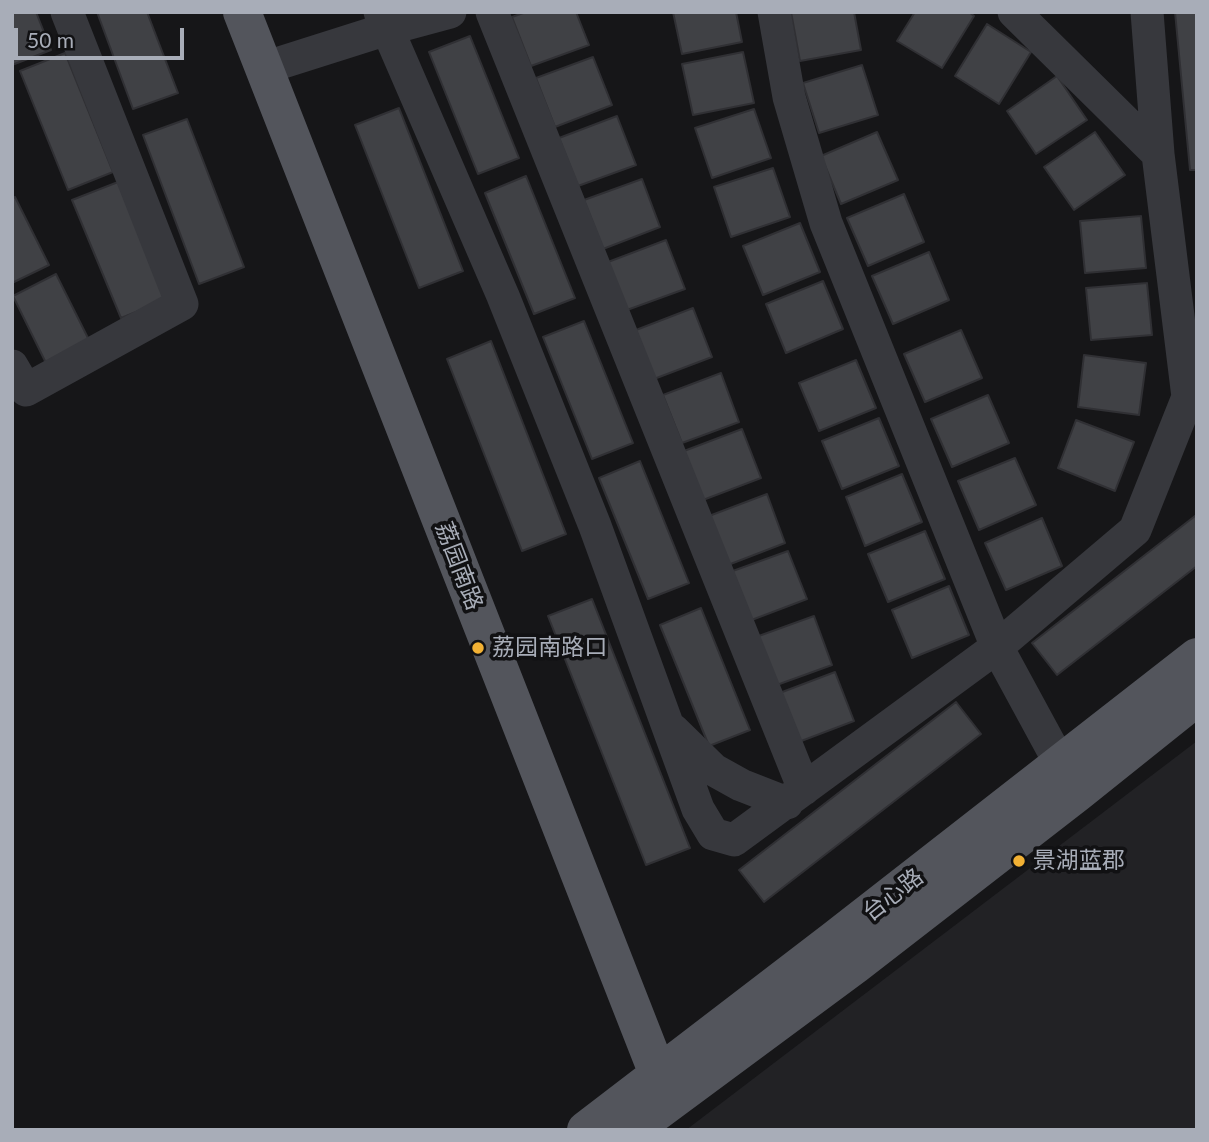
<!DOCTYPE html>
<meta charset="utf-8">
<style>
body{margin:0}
#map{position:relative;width:1209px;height:1142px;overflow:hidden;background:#161618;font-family:Lato,sans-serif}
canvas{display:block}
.frame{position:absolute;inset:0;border:14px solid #a8adb8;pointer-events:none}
.scale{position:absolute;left:14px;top:28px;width:170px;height:32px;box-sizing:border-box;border:4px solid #a8adb8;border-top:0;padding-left:9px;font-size:21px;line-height:24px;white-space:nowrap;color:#a8adb8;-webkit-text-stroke:5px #111113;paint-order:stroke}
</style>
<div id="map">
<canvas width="1209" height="1142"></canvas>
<div class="frame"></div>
<div class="scale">50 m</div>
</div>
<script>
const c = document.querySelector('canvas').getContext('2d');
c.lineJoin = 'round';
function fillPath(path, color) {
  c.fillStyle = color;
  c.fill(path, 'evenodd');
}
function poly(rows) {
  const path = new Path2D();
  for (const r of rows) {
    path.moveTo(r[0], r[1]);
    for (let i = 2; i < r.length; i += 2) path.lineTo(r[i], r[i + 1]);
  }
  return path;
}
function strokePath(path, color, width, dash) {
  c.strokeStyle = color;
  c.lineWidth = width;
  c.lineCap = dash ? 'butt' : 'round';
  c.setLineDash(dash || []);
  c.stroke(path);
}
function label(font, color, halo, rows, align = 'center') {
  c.font = font + ' Lato,"Noto Sans SC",sans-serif';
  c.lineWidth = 7;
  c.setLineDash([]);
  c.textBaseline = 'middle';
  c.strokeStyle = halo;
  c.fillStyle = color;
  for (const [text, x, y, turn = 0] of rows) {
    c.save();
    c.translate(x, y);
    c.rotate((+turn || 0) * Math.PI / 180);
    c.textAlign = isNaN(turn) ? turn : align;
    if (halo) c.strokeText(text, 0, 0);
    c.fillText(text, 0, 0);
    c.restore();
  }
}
fillPath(poly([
 [1197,741,1197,1130,686,1130]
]), '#222225');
const building = poly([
 [12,12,36,12,51,50,12,65,12,12],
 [97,12,147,12,178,93,133,109,97,12],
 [526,12,576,12,589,45,531,66,512,17,526,12],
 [673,12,736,12,742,42,682,54,673,12],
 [791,12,854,12,861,50,800,61,791,12],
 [915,12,969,12,974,16,942,68,897,41,915,12],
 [1175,12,1197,12,1197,170,1190,170,1175,12],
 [987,24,1031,52,999,104,955,76,987,24],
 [470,36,519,158,478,174,429,52,470,36],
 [743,52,754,103,693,115,682,64,743,52],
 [65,53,113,172,68,190,20,71,65,53],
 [593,57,612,105,555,127,536,78,593,57],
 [862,65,878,115,819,133,803,83,862,65],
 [1057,76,1087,120,1036,154,1007,111,1057,76],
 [399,108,463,271,419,288,355,125,399,108],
 [754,109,771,158,712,178,695,128,754,109],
 [617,116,636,165,578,186,559,138,617,116],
 [187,119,244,267,199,284,143,135,187,119],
 [877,132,898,180,841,204,821,156,877,132],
 [1095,132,1125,175,1074,210,1044,167,1095,132],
 [773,168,790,217,731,237,714,187,773,168],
 [526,176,575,298,534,314,485,193,526,176],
 [642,179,660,227,603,249,584,200,642,179],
 [118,182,166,300,121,318,72,200,118,182],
 [904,194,924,242,868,266,847,218,904,194],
 [15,197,49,265,12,283,12,199,15,197],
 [1141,216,1146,268,1085,273,1080,221,1141,216],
 [800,223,820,272,763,295,743,246,800,223],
 [666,240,685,289,627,310,608,262,666,240],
 [929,252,949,300,893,324,872,276,929,252],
 [56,274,90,342,46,363,13,296,56,274],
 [823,281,843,329,786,353,766,304,823,281],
 [1147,283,1152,335,1091,340,1086,288,1147,283],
 [693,308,712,357,654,379,636,330,693,308],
 [584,321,633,443,592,459,543,337,584,321],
 [961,330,982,378,925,402,904,354,961,330],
 [491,341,566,534,522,551,447,359,491,341],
 [1084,355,1146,363,1139,415,1078,407,1084,355],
 [856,360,876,408,819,431,799,383,856,360],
 [721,373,739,422,682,443,663,395,721,373],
 [988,395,1009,443,952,467,931,419,988,395],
 [879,418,899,466,842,489,822,441,879,418],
 [1076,420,1134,442,1115,491,1058,468,1076,420],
 [742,429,761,478,703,500,684,451,742,429],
 [1015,458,1036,505,979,530,958,481,1015,458],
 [640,461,689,583,648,599,599,478,640,461],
 [902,474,922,522,865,546,846,497,902,474],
 [767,494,785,543,728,565,709,516,767,494],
 [1195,516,1197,518,1197,566,1057,675,1032,643,1195,516],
 [1042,518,1062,566,1006,590,985,543,1042,518],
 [925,531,945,579,888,602,868,554,925,531],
 [788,551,807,599,749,621,730,572,788,551],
 [949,586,969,635,912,658,892,610,949,586],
 [592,599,690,848,646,865,548,616,592,599],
 [701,608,750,730,709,746,660,625,701,608],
 [814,616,832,665,774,686,756,637,814,616],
 [835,672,854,721,796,743,777,694,835,672],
 [956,702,981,734,764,902,739,870,956,702]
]);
fillPath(building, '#404145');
strokePath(building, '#303034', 2);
strokePath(poly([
 [380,12,503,296,595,526,698,809,713,834,734,840,997,647,1135,530,1188,397,1158,154,1147,12],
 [492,12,804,789],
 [774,12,789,97,826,223,997,647,1073,787],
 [1014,12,1158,154],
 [264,68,387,29,450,12],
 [12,366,26,390,182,304,67,12],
 [673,730,714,770,741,785,787,803]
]), '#37383d', 33);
strokePath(poly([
 [242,12,669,1102],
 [586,1130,834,940,1197,657],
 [632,1130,855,965,1077,793,1197,697]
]), '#53555c', 38);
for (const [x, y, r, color] of [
 [478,648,7,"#f2b134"],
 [1019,861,7,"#f2b134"]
]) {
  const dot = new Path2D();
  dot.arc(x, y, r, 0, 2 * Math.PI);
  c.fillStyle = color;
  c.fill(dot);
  strokePath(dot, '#111113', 2.5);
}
label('23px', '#a8adb8', '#111113', [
 ["荔园南路",459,566,69],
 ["台心路",893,895,-38]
]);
label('23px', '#a8adb8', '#111113', [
 ["荔园南路口",492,648],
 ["景湖蓝郡",1033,861]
], 'left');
</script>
